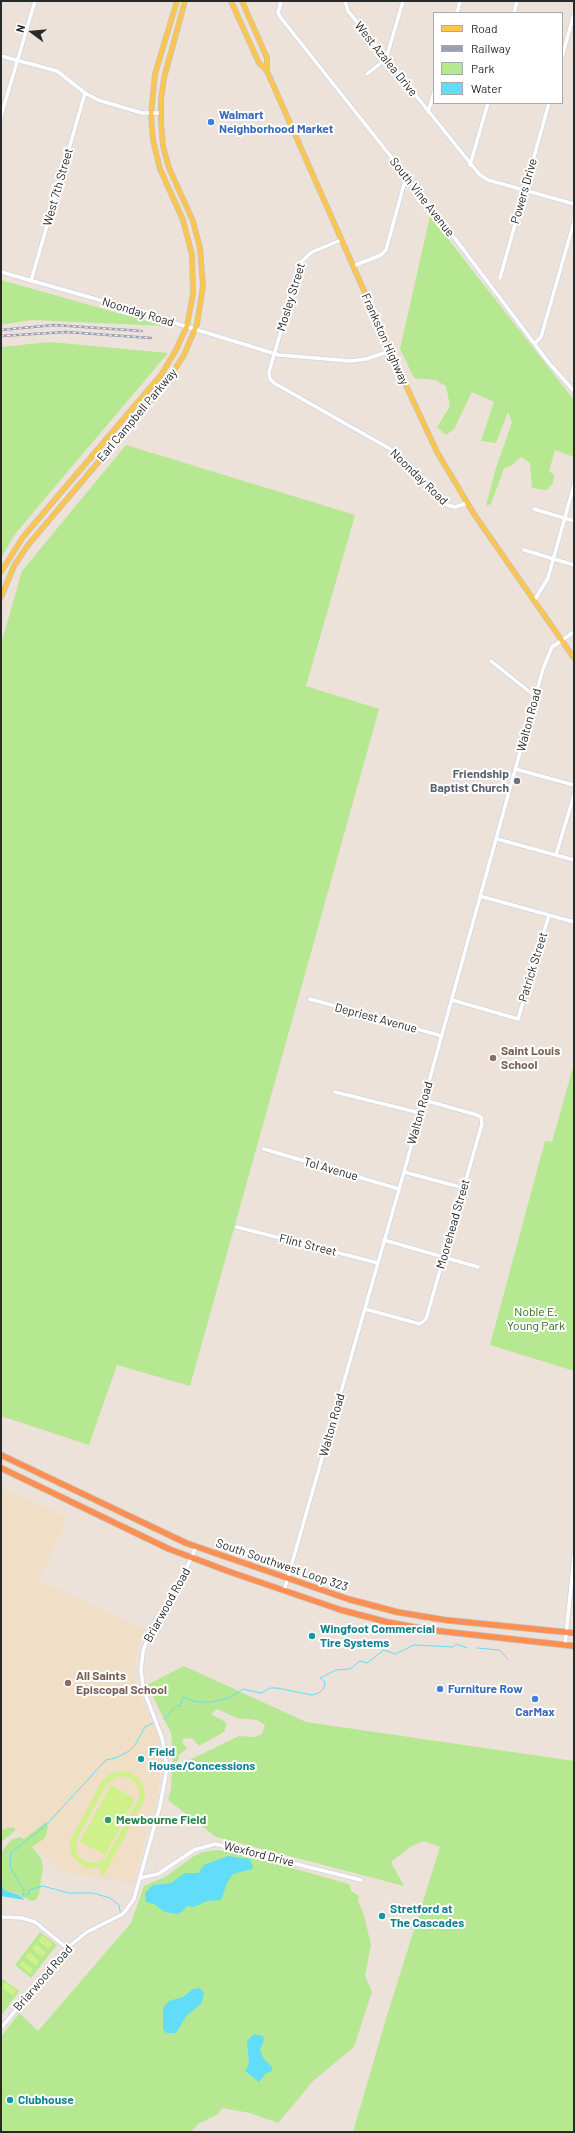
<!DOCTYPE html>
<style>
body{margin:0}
#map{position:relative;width:575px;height:2133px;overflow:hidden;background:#ede2d9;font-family:Barlow,sans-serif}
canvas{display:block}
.frame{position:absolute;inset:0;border:2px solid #292929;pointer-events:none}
.legend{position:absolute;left:433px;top:12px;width:130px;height:92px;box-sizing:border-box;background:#fff;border:1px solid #a9a9a9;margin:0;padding:5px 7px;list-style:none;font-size:12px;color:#292929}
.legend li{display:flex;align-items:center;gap:8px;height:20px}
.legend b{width:20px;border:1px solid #a9a9a9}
.north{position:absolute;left:12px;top:12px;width:40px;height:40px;-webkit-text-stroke:3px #fff;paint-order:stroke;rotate:286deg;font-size:11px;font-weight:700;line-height:16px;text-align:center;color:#292929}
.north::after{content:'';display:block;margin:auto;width:14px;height:18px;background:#292929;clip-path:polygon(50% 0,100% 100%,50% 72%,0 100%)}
</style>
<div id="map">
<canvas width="575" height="2133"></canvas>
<div class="frame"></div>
<ul class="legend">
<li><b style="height:5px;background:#fcc54e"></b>Road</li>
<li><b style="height:5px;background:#9ba1b5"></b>Railway</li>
<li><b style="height:11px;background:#b5e890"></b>Park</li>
<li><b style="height:11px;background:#62ddf9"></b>Water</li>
</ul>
<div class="north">N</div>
</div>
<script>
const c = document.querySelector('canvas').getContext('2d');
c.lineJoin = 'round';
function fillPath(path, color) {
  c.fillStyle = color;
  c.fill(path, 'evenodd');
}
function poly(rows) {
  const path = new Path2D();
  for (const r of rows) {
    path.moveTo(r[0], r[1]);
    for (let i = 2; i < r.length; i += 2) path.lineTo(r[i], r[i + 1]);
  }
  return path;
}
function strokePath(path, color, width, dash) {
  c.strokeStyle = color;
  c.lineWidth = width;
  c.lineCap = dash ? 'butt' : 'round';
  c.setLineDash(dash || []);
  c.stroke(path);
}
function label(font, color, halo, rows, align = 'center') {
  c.font = font + ' Barlow,sans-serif';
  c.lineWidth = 4;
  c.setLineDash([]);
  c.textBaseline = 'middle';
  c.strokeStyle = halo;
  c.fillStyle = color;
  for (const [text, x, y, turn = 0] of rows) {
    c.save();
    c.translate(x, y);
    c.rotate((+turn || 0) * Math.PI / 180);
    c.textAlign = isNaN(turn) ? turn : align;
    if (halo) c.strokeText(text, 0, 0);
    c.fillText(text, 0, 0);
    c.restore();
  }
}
fillPath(poly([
 [1,1488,68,1517,39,1580,145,1629,135,1656,135,1677,137,1688,158,1735,162,1764,156,1801,133,1884,60,1871,13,1827,1,1830]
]), '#f0dfc6');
fillPath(poly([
 [430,216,574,400,574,457,555,450,549,471,554,475,553,483,547,490,532,488,530,463,521,457,511,466,504,468,491,504,486,506,495,471,512,422,508,412,496,443,481,441,494,402,472,392,454,429,446,435,437,427,450,406,446,386,435,380,414,378,400,349],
 [1,280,164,326,31,320,1,325],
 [50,342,168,353,15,534,1,558,1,347],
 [126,445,355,515,306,686,379,709,190,1386,117,1365,89,1445,1,1416,1,644,22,571],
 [573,1067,574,1067,574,1371,490,1345,545,1141,552,1142],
 [184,1666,306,1722,574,1761,574,2132,353,2132,385,2022,440,1847,424,1841,410,1847,391,1862,404,1886,216,1837,168,1800,171,1789,173,1754,171,1733,147,1685],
 [217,1709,237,1718,257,1720,265,1725,262,1734,254,1737,239,1736,179,1765,177,1763,179,1755,187,1748,182,1742,184,1738,193,1739,199,1746,224,1732,227,1723,211,1714],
 [46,1822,48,1827,45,1838,32,1847,41,1858,43,1867,39,1894,36,1900,31,1901,16,1893,4,1890,1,1884,1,1852,12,1839,20,1837,24,1839],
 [13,1827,16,1830,1,1842,1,1830],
 [217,1850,238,1853,349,1884,351,1891,359,1896,358,1901,364,1915,371,1945,365,1976,372,1992,354,2047,313,2081,278,2123,250,2113,222,2108,218,2114,198,2124,191,2132,1,2132,1,2037,19,2013,38,2031,131,1923,144,1886,165,1877,194,1856,203,1852],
 [40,1932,57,1945,31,1978,15,1965],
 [3,1979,19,1991,1,2016,1,1982]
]), '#b5e890');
fillPath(poly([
 [121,1771,130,1772,139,1779,144,1789,145,1799,104,1875,99,1873,102,1867,86,1868,76,1861,71,1854,70,1841,102,1781,110,1774],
 [122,1776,131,1779,136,1783,140,1793,138,1801,106,1858,97,1863,87,1862,80,1858,76,1852,77,1838,107,1784,115,1778],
 [111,1785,135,1799,105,1855,80,1841],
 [42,1935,53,1944,49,1949,38,1941],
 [36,1944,46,1952,42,1957,32,1949],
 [29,1952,39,1961,36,1966,25,1957],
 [23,1961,33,1969,30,1974,19,1965],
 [6,1982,16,1991,13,1996,2,1987]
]), '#cef18a');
fillPath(poly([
 [228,1856,249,1859,253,1866,252,1869,233,1874,227,1883,221,1900,207,1901,194,1907,187,1906,183,1911,177,1914,165,1912,154,1904,146,1902,145,1893,153,1885,171,1883,185,1873,198,1873,204,1865],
 [1,1884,4,1890,19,1895,25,1900,1,1896],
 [198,1988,201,1989,204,1994,201,2004,187,2015,176,2033,166,2033,163,2029,163,2008,169,2001,183,1997,193,1989],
 [254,2034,263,2036,264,2040,260,2050,263,2058,272,2067,272,2071,265,2074,259,2082,245,2071,249,2064,247,2041]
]), '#62ddf9');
strokePath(poly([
 [477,1648,499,1650,508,1659],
 [164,1719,176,1706,180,1706,183,1697,196,1702,211,1702,229,1698,243,1689,261,1693,270,1688,277,1688,312,1695,319,1693,324,1688,325,1682,320,1678,336,1670,350,1669,360,1661,367,1663,384,1650,395,1654,414,1645,453,1647,456,1644,467,1648],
 [25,1894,29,1894,29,1890,43,1886,69,1893,93,1893,110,1898,119,1905,120,1911],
 [23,1897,24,1890,10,1867,11,1853,47,1824,106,1760,116,1758,129,1751,135,1745,145,1727,153,1723]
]), '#62ddf9', 1);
const minor = poly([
 [281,1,278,13,281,18,438,216,549,363,574,391],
 [345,1,348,11,479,174,488,180,574,204],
 [457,13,460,1],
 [514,13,517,1],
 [1,56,57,71,85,93,98,100,142,113,160,113],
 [562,57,574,14],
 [367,74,386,59,403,1],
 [428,112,434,92],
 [1,116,35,1],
 [470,165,488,103],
 [341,240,312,252,301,262,269,372,270,379,274,383,392,450,413,468,447,505,455,507,467,503],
 [353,266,381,255,386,250,406,177],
 [1,272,103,301,279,355,351,361,366,359,390,351],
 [500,278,549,103],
 [31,281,85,93],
 [535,343,541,337,574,222],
 [534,509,574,521],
 [524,550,574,565],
 [534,601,548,578,574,485],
 [491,661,536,697],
 [515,769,574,785],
 [497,839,574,860],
 [556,855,574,795],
 [480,896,574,922],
 [310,999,442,1036],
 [452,1000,518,1019,549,915],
 [335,1092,420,1113],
 [264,1149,399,1189],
 [404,1172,464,1188],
 [237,1227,378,1263],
 [384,1240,478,1267],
 [365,1309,420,1324,426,1319,482,1124,481,1117,477,1115,424,1100],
 [284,1591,404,1172,543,669,552,647,574,632],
 [565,1645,574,1557],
 [140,1878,158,1874,194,1850,215,1844,361,1880],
 [1,1917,22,1918,35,1922,67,1948],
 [1,2028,67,1948,87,1932,123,1914,134,1899,160,1806,167,1768,162,1738,143,1688,141,1670,143,1651,152,1627,182,1578,196,1547]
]);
const major = poly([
 [231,1,259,63,267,71,403,379,437,452,474,514,574,658],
 [242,1,267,58,267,71],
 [1,572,23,537,161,375,176,350,187,326,193,294,192,255,183,220,160,169,153,140,151,114,155,74,177,1],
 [1,597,14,566,28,545,168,380,184,355,197,324,203,286,200,248,193,221,169,168,163,146,161,122,161,100,164,78,185,1]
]);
const highway = poly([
 [1,1455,186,1543,348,1599,397,1612,445,1620,574,1633],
 [1,1468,169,1549,233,1573,341,1610,387,1622,430,1630,574,1646]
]);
strokePath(minor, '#ced4e3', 5);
strokePath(major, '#c3c3c3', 6);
strokePath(highway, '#c3c3c3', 7);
strokePath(minor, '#fff', 3.5);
strokePath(major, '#fcc54e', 4.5);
strokePath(highway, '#ff8e51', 5.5);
const rail = poly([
 [1,330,54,325,142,331],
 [1,336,66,332,151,338]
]);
strokePath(rail, '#9ba1b5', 2.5);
strokePath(rail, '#fff', 1, [3]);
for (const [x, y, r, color] of [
 [211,122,4,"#3f7fe0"],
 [517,781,4,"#6b7280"],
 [493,1058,4,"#8d6e63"],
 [312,1636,4,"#0f9aa8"],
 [68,1683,4,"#8d6e63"],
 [440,1689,4,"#3f7fe0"],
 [535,1699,4,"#3f7fe0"],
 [141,1759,4,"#0f9aa8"],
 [108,1820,4,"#2e9e5b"],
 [382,1916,4,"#0f9aa8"],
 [10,2100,4,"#0f9aa8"]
]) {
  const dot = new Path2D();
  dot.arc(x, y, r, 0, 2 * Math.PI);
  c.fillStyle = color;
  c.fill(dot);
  strokePath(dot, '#fff', 1.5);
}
label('12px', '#292929', '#fff', [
 ["West Azalea Drive",386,59,51],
 ["West 7th Street",58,187,-74],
 ["Powers Drive",524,191,-74],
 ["South Vine Avenue",422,197,52],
 ["Mosley Street",291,297,-73],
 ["Noonday Road",138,312,17],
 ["Frankston Highway",385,339,66],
 ["Earl Campbell Parkway",137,415,-50],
 ["Noonday Road",419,477,44],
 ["Walton Road",529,720,-75],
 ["Patrick Street",533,967,-73],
 ["Depriest Avenue",376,1018,15],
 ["Walton Road",420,1113,-74],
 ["Tol Avenue",331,1169,16],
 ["Moorehead Street",453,1224,-74],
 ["Flint Street",308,1245,14],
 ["Walton Road",332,1425,-74],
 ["South Southwest Loop 323",282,1565,19],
 ["Briarwood Road",167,1605,-61],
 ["Wexford Drive",259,1854,14],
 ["Briarwood Road",43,1978,-49]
]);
label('bold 12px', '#366cbe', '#fff', [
 ["Walmart",219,115],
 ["Neighborhood Market",219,129],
 ["Furniture Row",448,1689],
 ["CarMax",535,1712,"center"]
], 'left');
label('bold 12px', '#5b616d', '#fff', [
 ["Friendship",509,774],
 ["Baptist Church",509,788]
], 'right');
label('bold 12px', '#785e54', '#fff', [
 ["Saint Louis",501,1051],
 ["School",501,1065],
 ["All Saints",76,1676],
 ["Episcopal School",76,1690]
], 'left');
label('12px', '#2d6b13', '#fff', [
 ["Noble E.",536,1312],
 ["Young Park",536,1326]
]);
label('bold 12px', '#0d838f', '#fff', [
 ["Wingfoot Commercial",320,1629],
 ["Tire Systems",320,1643],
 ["Field",149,1752],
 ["House/Concessions",149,1766],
 ["Stretford at",390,1909],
 ["The Cascades",390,1923],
 ["Clubhouse",18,2100]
], 'left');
label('bold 12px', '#27864d', '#fff', [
 ["Mewbourne Field",116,1820]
], 'left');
</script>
